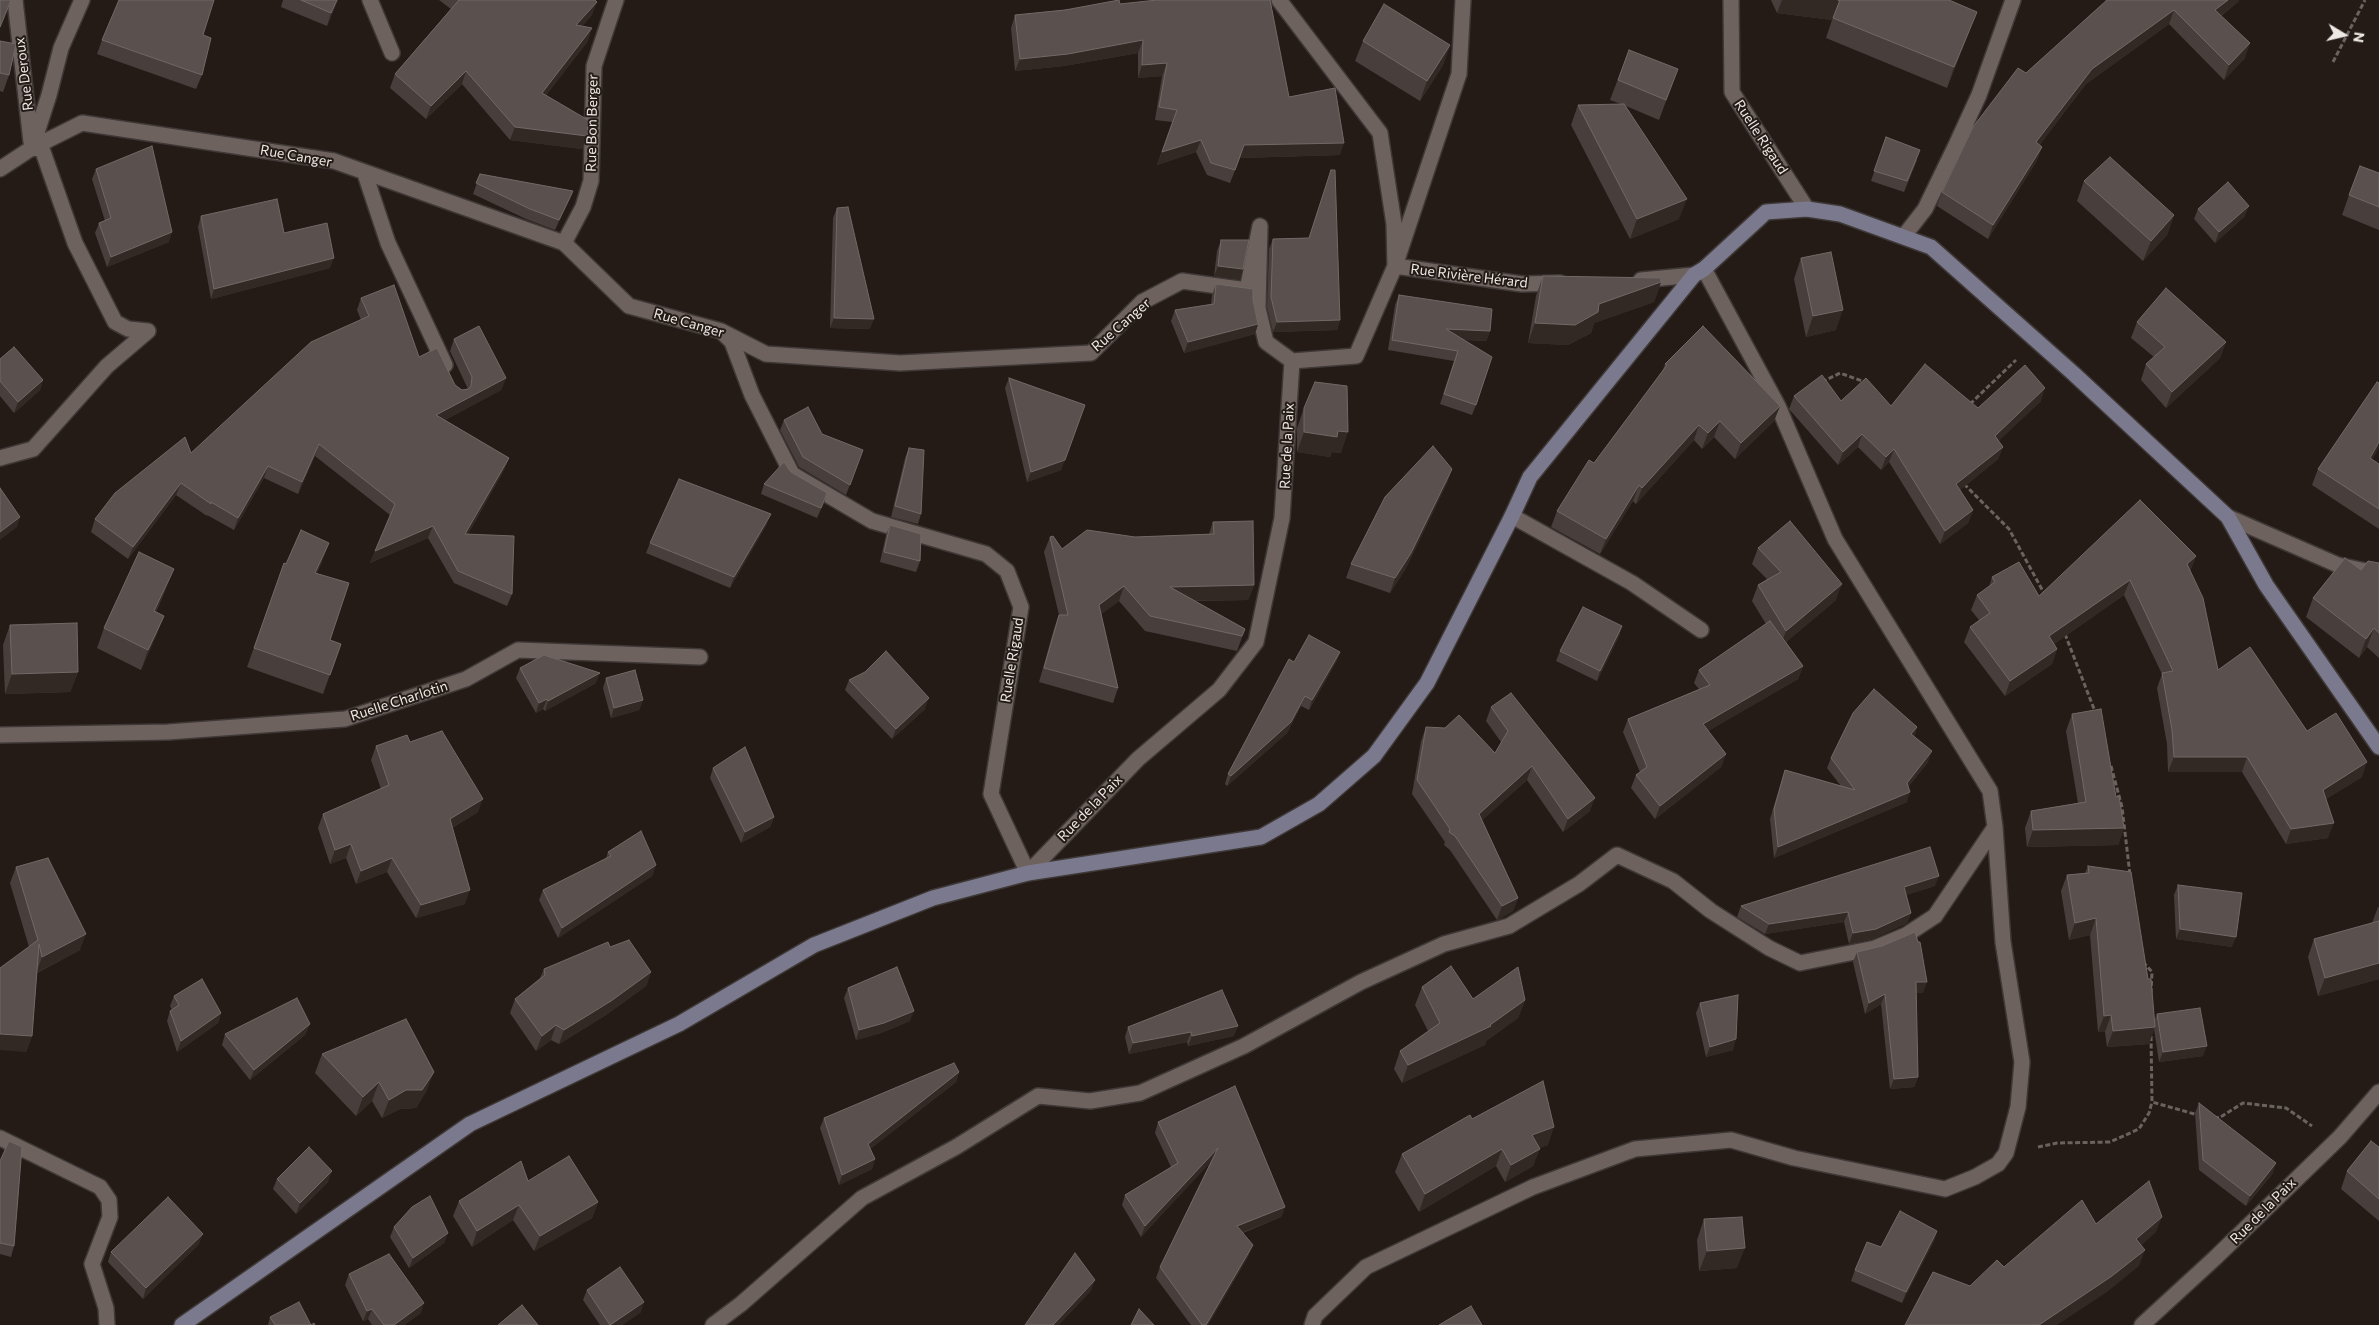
<!DOCTYPE html>
<meta charset="utf-8">
<style>
body{margin:0}
#map{position:relative;width:2379px;height:1325px;overflow:hidden;background:#241b17;font-family:Commissioner,sans-serif}
canvas{display:block}
.north{position:absolute;left:2319px;top:10px;width:50px;height:50px;-webkit-text-stroke:4px #241b17;paint-order:stroke;rotate:99deg;font-size:14px;font-weight:700;line-height:20px;text-align:center;color:#eee8e5}
.north::after{content:'';display:block;margin:auto;width:18px;height:22px;background:#eee8e5;clip-path:polygon(50% 0,100% 100%,50% 72%,0 100%)}
</style>
<div id="map">
<canvas width="2379" height="1325"></canvas>
<div class="north">N</div>
</div>
<script>
const c = document.querySelector('canvas').getContext('2d');
c.lineJoin = 'round';
function poly(rows) {
  const path = new Path2D();
  for (const r of rows) {
    path.moveTo(r[0], r[1]);
    for (let i = 2; i < r.length; i += 2) path.lineTo(r[i], r[i + 1]);
  }
  return path;
}
function strokePath(path, color, width, dash) {
  c.strokeStyle = color;
  c.lineWidth = width;
  c.lineCap = dash ? 'butt' : 'round';
  c.setLineDash(dash || []);
  c.stroke(path);
}
function fillPath(path, color) {
  c.fillStyle = color;
  c.fill(path, 'evenodd');
}
function label(font, color, halo, rows, align = 'center') {
  c.font = font + ' Commissioner,sans-serif';
  c.lineWidth = 4;
  c.setLineDash([]);
  c.textBaseline = 'middle';
  c.strokeStyle = halo;
  c.fillStyle = color;
  for (const [text, x, y, turn = 0] of rows) {
    c.save();
    c.translate(x, y);
    c.rotate((+turn || 0) * Math.PI / 180);
    c.textAlign = isNaN(turn) ? turn : align;
    if (halo) c.strokeText(text, 0, 0);
    c.fillText(text, 0, 0);
    c.restore();
  }
}
const street = poly([
 [15,0,31,142],
 [370,0,392,53],
 [1279,0,1380,133,1394,224,1395,266,1522,284,1560,283],
 [1731,0,1732,92,1807,209],
 [32,148,42,149,75,243,115,322,128,329,148,331],
 [32,148,49,95,61,48,82,0],
 [0,169,32,148,82,123,334,161,564,243,629,306,721,331,766,354,900,363,1091,353,1142,302,1182,281,1247,290,1260,226,1258,308,1266,342,1292,361],
 [365,174,388,243,445,365],
 [1904,236,1925,209,1956,145,1979,95,2013,0],
 [564,243,583,207,591,181,594,66,616,0],
 [1641,280,1694,275],
 [721,331,732,342,752,395,792,474,872,521,986,554,1007,571,1021,607,991,794,1028,873,1138,759,1219,690,1256,642,1282,518,1292,361,1356,356,1395,266,1459,74,1463,0],
 [0,458,33,449,107,366,148,331],
 [1512,516,1632,583,1701,630],
 [2228,517,2338,565,2379,574],
 [0,735,168,732,345,719,466,679,518,650,700,657],
 [0,1138,100,1187,109,1200,110,1217,92,1264,106,1308,107,1325],
 [713,1325,741,1304,862,1198,956,1147,1038,1096,1090,1101,1140,1093,1244,1046,1361,982,1444,944,1509,926,1579,884,1617,855,1673,881,1711,911,1769,948,1800,963,1875,948,1906,935,1935,916,1995,827],
 [1312,1325,1315,1316,1366,1267,1533,1187,1635,1149,1731,1140,1794,1158,1945,1189,1975,1177,1998,1164,2006,1153,2018,1107,2022,1062,2003,942,1995,827,1990,791,1835,539,1778,406,1704,269],
 [2142,1325,2215,1258,2340,1137,2379,1092]
]);
const secondary = poly([
 [182,1325,470,1124,679,1024,814,945,933,898,1028,873,1261,837,1319,804,1374,756,1427,683,1512,516,1530,477,1694,275,1704,269,1766,212,1807,209,1840,214,1931,247,2074,374,2228,517,2266,585,2379,747]
]);
strokePath(street, '#3e3836', 18);
strokePath(secondary, '#3e3836', 18);
strokePath(poly([
 [2333,62,2365,0],
 [1822,382,1840,373,1865,382],
 [1970,404,2016,360],
 [1964,484,2009,529,2045,595],
 [2065,634,2096,714],
 [2111,766,2122,807,2130,875],
 [2143,962,2152,972,2151,993],
 [2151,1036,2152,1102,2198,1115],
 [2214,1117,2219,1118,2243,1103,2286,1108,2312,1126],
 [2038,1147,2057,1143,2110,1142,2139,1129,2149,1113,2152,1102]
]), '#6a625e', 3, [5, 2.5]);
strokePath(street, '#6e625f', 15);
strokePath(secondary, '#7b798d', 15);
fillPath(poly([
 [283,0,338,0,327,26,281,7],
 [439,0,595,0,592,15,582,26,588,41,546,95,587,136,582,149,510,140,462,84,426,119,390,88,395,74,451,9],
 [1771,0,1949,0,1969,32,1947,88,1826,38,1832,20,1777,13],
 [2105,0,2239,0,2239,1,2221,16,2245,58,2224,80,2169,24,2086,84,2039,145,2042,147,2036,162,1988,239,1937,206,1942,192,2026,73,2106,1],
 [1120,4,1289,97,1340,155,1240,158,1230,183,1207,175,1196,152,1157,165,1172,122,1155,120,1162,76,1138,78,1138,53,1064,66,1015,71,1011,28,1015,15],
 [102,40,202,75,196,89,97,54],
 [0,41,9,75,3,92,0,91],
 [1363,41,1450,45,1443,65,1420,101,1355,61],
 [1629,50,1678,69,1659,120,1626,106,1679,219,1630,239,1571,125,1578,105,1621,104,1610,100],
 [1886,137,1917,160,1904,192,1871,181],
 [96,169,169,242,107,267,95,233,99,223,105,221,92,179],
 [1331,170,1340,320,1337,330,1273,332,1267,307,1269,249,1273,239,1309,238],
 [2379,173,2379,230,2342,215,2349,195],
 [480,174,573,191,569,201,555,230,526,219,473,194],
 [2084,181,2174,215,2167,235,2143,261,2077,201],
 [837,208,870,329,830,328,833,218],
 [2198,209,2245,216,2215,243,2194,219],
 [201,216,284,233,330,268,211,299,198,227],
 [1221,240,1243,269,1240,280,1214,276,1217,251],
 [1801,258,1836,330,1806,337,1794,279],
 [1543,276,1661,282,1654,302,1594,323,1591,333,1568,345,1528,343,1536,296],
 [1216,284,1253,300,1258,324,1255,334,1184,353,1171,321,1175,310,1211,304,1212,295],
 [1399,295,1490,331,1486,341,1464,340,1476,405,1472,415,1440,404,1454,361,1388,350,1395,305],
 [361,298,419,357,462,390,468,389,450,351,454,339,506,378,501,390,445,420,509,458,504,470,468,534,512,594,507,606,454,583,428,538,370,563,390,515,315,456,298,494,264,478,234,530,207,515,207,516,176,495,128,559,91,532,95,519,191,453,361,320,357,310],
 [2137,322,2226,342,2220,358,2166,408,2141,380,2146,364,2154,357,2131,338],
 [0,359,43,380,40,390,14,413,0,396],
 [1665,364,1780,406,1774,421,1735,459,1714,437,1702,449,1694,440,1636,504,1633,501,1600,554,1551,527,1557,511,1594,463,1662,372],
 [1009,378,1085,405,1061,470,1027,482,1005,388],
 [1794,396,1891,406,1978,408,2041,401,1998,441,2003,447,1998,459,1960,490,1973,510,1968,523,1940,544,1889,462,1881,470,1858,447,1838,465,1789,409],
 [1304,408,1341,453,1332,452,1330,457,1297,452,1297,428],
 [784,420,863,450,846,495,799,467,780,430],
 [909,448,921,514,918,524,891,517,905,458],
 [2372,460,2379,464,2379,529,2312,485,2318,469],
 [1452,469,1447,483,1406,568,1390,593,1346,578,1351,564],
 [791,472,824,503,817,518,761,494,764,484],
 [1213,522,1254,585,1248,600,1195,601,1245,629,1237,651,1145,631,1119,601,1101,614,1118,688,1113,703,1039,682,1054,629,1059,615,1044,552,1050,537,1062,549,1135,537,1209,534],
 [767,524,730,588,646,553,650,543],
 [890,525,920,561,916,572,880,562,886,535],
 [1758,548,1836,600,1786,642,1803,666,1798,679,1708,731,1726,754,1721,767,1655,819,1631,788,1636,775,1640,772,1623,732,1628,719,1699,689,1694,683,1699,670,1766,624,1752,601,1758,585,1767,579,1752,564],
 [2196,556,2190,571,2218,670,2307,731,2362,777,2326,799,2328,838,2286,844,2242,772,2168,772,2167,744,2157,688,2162,674,2124,595,2054,644,2057,649,2052,664,2005,696,1964,642,1970,627,1979,620,1971,610,1977,595,1989,587,1992,577,2039,596],
 [322,562,317,573,330,640,341,644,323,694,247,667,284,563],
 [2379,563,2379,658,2367,647,2359,658,2306,617,2313,598,2361,570],
 [166,589,156,612,164,616,156,636,141,670,97,648,104,628],
 [10,625,78,672,70,692,5,694,3,645],
 [1622,626,1619,636,1597,681,1556,661,1560,651],
 [1340,652,1336,662,1309,710,1301,706,1287,733,1227,786,1225,784,1228,774,1294,662],
 [520,668,596,683,545,711,543,709,536,713,516,678],
 [606,678,643,700,639,710,611,718,603,688],
 [849,680,925,709,892,739,845,690],
 [1491,707,1590,811,1563,832,1527,780,1482,820,1518,898,1513,911,1497,920,1450,850,1444,845,1445,842,1412,794,1421,741,1426,727,1495,753,1501,742,1486,721],
 [2072,714,2116,797,2124,828,2118,845,2027,847,2025,828,2031,811,2078,803,2066,731],
 [1917,727,1914,736,1928,762,1908,787,1907,802,1774,858,1770,819,1785,770,1841,786,1827,768,1831,758],
 [410,742,478,812,452,828,465,904,416,918,387,872,356,884,346,858,330,864,318,828,323,814,381,789,371,760,376,746],
 [713,768,774,817,770,827,741,843,710,778],
 [608,852,656,865,652,876,558,938,539,900,543,890,606,858],
 [2088,866,2154,1021,2157,1014,2203,1056,2159,1062,2154,1029,2149,1044,2107,1047,2105,1032,2098,1032,2090,935,2069,940,2061,891,2067,875,2085,873],
 [16,867,80,950,37,973,32,1036,26,1052,29,947,10,883],
 [2178,885,2232,947,2176,939,2174,895],
 [1935,886,1906,895,1911,913,1907,923,1872,939,1849,944,1844,922,1765,934,1737,917,1741,906],
 [2378,907,2379,907,2379,979,2318,996,2308,957,2314,939,2372,923],
 [610,947,651,972,646,986,606,1015,559,1044,551,1040,536,1051,510,1013,515,999,540,978,544,969],
 [1857,952,1923,993,1916,993,1918,1077,1914,1087,1890,1089,1881,1004,1865,1014,1853,962],
 [1422,987,1473,999,1525,1000,1518,1018,1486,1041,1485,1045,1402,1083,1394,1069,1400,1051,1428,1031,1415,1005],
 [848,988,910,1021,881,1033,856,1040,844,998],
 [1222,990,1234,1036,1188,1046,1187,1042,1129,1054,1125,1037,1128,1027],
 [174,996,221,1013,218,1023,177,1052,167,1021,170,1011,172,1010,170,1006],
 [1700,1003,1733,1050,1706,1057,1696,1013],
 [225,1034,306,1034,250,1080,222,1045],
 [322,1054,427,1090,416,1108,400,1109,382,1118,372,1101,356,1116,315,1073],
 [959,1072,956,1082,870,1149,875,1159,872,1169,839,1185,820,1128,824,1118],
 [2199,1103,2273,1173,2246,1206,2199,1170,2195,1113],
 [1472,1119,1548,1145,1539,1148,1533,1166,1505,1182,1496,1166,1419,1212,1395,1172,1402,1154],
 [1158,1122,1285,1207,1281,1217,1243,1233,1249,1255,1208,1325,1191,1325,1156,1278,1160,1267,1211,1161,1141,1237,1122,1205,1125,1195,1171,1167,1155,1133],
 [2379,1147,2379,1221,2341,1189,2347,1171],
 [0,1161,14,1246,11,1257,0,1254],
 [277,1179,328,1182,296,1214,273,1189],
 [528,1181,598,1202,592,1218,534,1251,513,1220,472,1247,453,1216,459,1201],
 [1704,1219,1737,1268,1699,1271,1697,1240],
 [394,1227,448,1233,444,1243,409,1268,390,1237],
 [1937,1231,1934,1241,1902,1303,1851,1281,1855,1270,1881,1247],
 [199,1244,143,1299,108,1262,111,1252],
 [349,1274,421,1313,404,1325,372,1325,368,1319,363,1321,345,1285],
 [587,1290,641,1312,622,1325,600,1325,583,1300],
 [270,1317,311,1325,315,1325,268,1325]
]), '#483f3c');
fillPath(poly([
 [11,0,7,12,0,29,0,27],
 [337,0,338,0,327,26,331,13],
 [1782,0,1840,0,1832,20,1777,13],
 [2228,0,2239,0,2239,1,2209,25,2215,10],
 [597,2,592,15,571,38,576,25],
 [2174,10,2169,24,2086,84,2031,157,2036,142,2092,69],
 [1977,12,1969,32,1947,88,1954,67],
 [592,28,588,41,538,106,542,93],
 [1143,40,1138,53,1064,66,1015,71,1020,59],
 [2250,43,2245,58,2224,80,2229,65],
 [1450,45,1443,65,1420,101,1427,81],
 [1167,63,1162,76,1138,78,1142,65],
 [466,71,462,84,426,119,431,106],
 [515,127,587,136,582,149,510,140],
 [1201,140,1196,152,1157,165,1162,152],
 [1344,143,1340,155,1240,158,1244,145],
 [2042,147,2036,162,1988,239,1993,225],
 [573,191,569,201,555,230,559,220],
 [1687,199,1679,219,1630,239,1637,219],
 [2249,206,2245,216,2215,243,2219,232],
 [2174,215,2167,235,2143,261,2151,241],
 [172,232,169,242,107,267,111,257],
 [334,258,330,268,211,299,214,289],
 [1218,266,1243,269,1240,280,1214,276],
 [1661,282,1654,302,1594,323,1591,333,1568,345,1528,343,1535,323,1599,304],
 [1843,310,1836,330,1806,337,1813,316],
 [834,318,874,319,870,329,830,328],
 [1340,320,1337,330,1273,332,1277,322],
 [1258,324,1255,334,1184,353,1188,342],
 [1446,329,1490,331,1486,341,1442,339],
 [2226,342,2220,358,2166,408,2172,392],
 [506,378,501,390,432,427,436,415],
 [43,380,40,390,14,413,18,402],
 [2045,388,2041,401,1990,449,1995,436],
 [1780,406,1774,421,1735,459,1741,443],
 [1720,421,1714,437,1702,449,1708,433],
 [1699,425,1694,440,1636,504,1642,488],
 [1338,431,1348,432,1341,453,1332,452,1330,457,1297,452,1304,432],
 [1862,434,1858,447,1838,465,1843,452],
 [2379,442,2379,448,2364,474,2370,458],
 [319,444,315,456,298,494,302,482],
 [2003,447,1998,459,1952,497,1956,484],
 [1894,449,1889,462,1881,470,1886,457],
 [509,458,504,470,461,546,465,534],
 [1065,460,1061,470,1027,482,1031,472],
 [268,466,264,478,234,530,238,518],
 [1452,469,1447,483,1406,568,1390,593,1395,578],
 [181,483,176,495,128,559,133,547],
 [1639,485,1633,501,1600,554,1606,539],
 [827,493,824,503,817,518],
 [1973,510,1968,523,1940,544,1945,531],
 [771,514,767,524,730,588,734,577],
 [20,517,17,527,0,540,0,532],
 [433,526,428,538,370,563,375,551],
 [329,543,322,562,308,592,315,573],
 [2196,556,2190,571,2187,564],
 [174,569,166,589,146,631,154,611],
 [2130,580,2124,595,2044,651,2049,636],
 [1842,584,1836,600,1780,647,1786,631],
 [1254,585,1248,600,1164,601,1170,587],
 [1124,586,1119,601,1094,620,1099,605],
 [164,616,156,636,141,670,148,650],
 [1622,626,1619,636,1597,681,1600,671],
 [2374,628,2367,647,2359,658,2366,639],
 [2057,649,2052,664,2005,696,2010,681],
 [1340,652,1336,662,1309,710,1312,700],
 [1803,666,1798,679,1698,737,1703,724],
 [78,672,70,692,5,694,12,674],
 [600,673,596,683,545,711,548,701],
 [1305,696,1301,706,1287,733,1227,786,1231,776],
 [929,698,925,709,892,739,896,729],
 [547,699,543,709,536,713,539,703],
 [643,700,639,710,611,718,614,708],
 [1917,727,1914,737,1911,734],
 [1932,751,1928,762,1903,793,1907,783],
 [1726,754,1721,767,1655,819,1660,806],
 [2174,757,2247,757,2242,772,2168,772],
 [2367,762,2362,777,2318,804,2323,790],
 [1532,766,1527,780,1475,827,1479,814],
 [1910,792,1907,802,1774,858,1778,847],
 [1595,798,1590,811,1563,832,1568,819],
 [483,799,478,812,445,832,450,819],
 [774,817,770,827,741,843,745,832],
 [2334,823,2328,838,2286,844,2291,829],
 [2124,828,2118,845,2027,847,2033,830],
 [351,844,346,858,330,864,335,850],
 [392,858,387,872,356,884,361,871],
 [656,865,652,876,558,938,562,928],
 [1939,876,1935,886,1900,897,1904,887],
 [470,890,465,904,416,918,421,905],
 [1518,898,1513,911,1497,920,1502,906],
 [1848,912,1844,922,1765,934,1769,924],
 [1911,913,1907,923,1872,939,1849,944,1853,933],
 [2096,918,2090,935,2069,940,2075,923],
 [2180,929,2236,937,2232,947,2176,939],
 [86,934,80,950,36,973,42,957],
 [2379,963,2379,979,2318,996,2325,978],
 [651,972,646,986,606,1015,559,1044,564,1030],
 [1916,982,1927,982,1923,993,1912,993],
 [1885,994,1881,1004,1865,1014,1869,1003],
 [1525,1000,1518,1018,1486,1041,1485,1045,1402,1083,1408,1065,1490,1025],
 [914,1011,910,1021,881,1033,856,1040,859,1030],
 [221,1013,218,1023,177,1052,181,1041],
 [2111,1015,2105,1032,2098,1032,2104,1016],
 [310,1024,306,1034,250,1080,254,1070],
 [556,1025,551,1040,536,1051,542,1036],
 [1238,1026,1234,1036,1188,1046,1192,1036],
 [2155,1027,2149,1044,2107,1047,2113,1031],
 [1191,1032,1187,1042,1129,1054,1133,1043],
 [0,1034,32,1036,26,1052,0,1050],
 [1736,1039,1733,1050,1706,1057,1710,1047],
 [2207,1046,2203,1056,2159,1062,2163,1052],
 [434,1072,427,1090,416,1108,400,1109,382,1118,389,1100],
 [959,1072,956,1082,864,1154,868,1144],
 [1918,1077,1914,1087,1890,1089,1894,1079],
 [379,1082,372,1101,356,1116,363,1097],
 [1554,1127,1548,1145,1526,1153,1532,1135],
 [1218,1148,1214,1159,1141,1237,1145,1226],
 [1502,1149,1496,1166,1419,1212,1425,1194],
 [1540,1149,1533,1166,1505,1182,1511,1165],
 [875,1159,872,1169,839,1185,842,1175],
 [2276,1163,2273,1173,2246,1206,2250,1196],
 [332,1171,328,1182,296,1214,300,1203],
 [598,1202,592,1218,534,1251,540,1236],
 [519,1205,513,1220,472,1247,477,1231],
 [1285,1207,1281,1217,1233,1236,1237,1226],
 [2162,1217,2156,1232,2131,1255,2136,1239],
 [1937,1231,1934,1241,1902,1303,1906,1292],
 [448,1233,444,1243,409,1268,413,1258],
 [203,1234,199,1244,143,1299,146,1288],
 [1253,1245,1249,1255,1208,1325,1206,1325],
 [1745,1248,1737,1268,1699,1271,1707,1251],
 [2145,1250,2139,1266,2107,1292,2057,1325,2039,1325],
 [1095,1280,1091,1291,1059,1325,1053,1325],
 [644,1302,641,1312,622,1325,611,1325],
 [424,1303,421,1313,404,1325,394,1325],
 [372,1309,368,1319,363,1321,367,1311]
]), '#322925');
const building = poly([
 [0,0,11,0,0,27,0,0],
 [119,0,214,0,203,35,211,38,202,75,102,40,119,0],
 [301,0,337,0,331,13,301,0],
 [459,0,595,0,597,2,576,25,592,28,542,93,588,120,587,136,515,127,466,71,431,106,395,74,459,0],
 [1119,0,1120,4,1157,0,1270,0,1289,97,1335,88,1344,143,1244,145,1235,170,1211,163,1201,140,1162,152,1177,110,1159,107,1167,63,1142,65,1143,40,1068,54,1020,59,1015,15,1065,10,1119,0],
 [1838,0,1949,0,1977,12,1954,67,1833,18,1840,0,1838,0],
 [2107,0,2228,0,2215,10,2250,43,2229,65,2174,10,2092,69,2036,142,2042,147,1993,225,1942,192,1973,127,2018,68,2026,73,2107,0],
 [1384,4,1450,45,1427,81,1363,41,1384,4],
 [0,41,16,44,9,75,0,73,0,41],
 [1629,50,1678,69,1666,100,1618,80,1629,50],
 [1624,104,1687,199,1637,219,1578,105,1624,104],
 [1886,137,1920,150,1907,181,1874,171,1886,137],
 [152,146,172,232,111,257,99,223,111,218,96,169,152,146],
 [2110,157,2174,215,2151,241,2084,181,2110,157],
 [2360,166,2379,173,2379,207,2349,195,2360,166],
 [1331,170,1335,170,1340,320,1277,322,1271,297,1273,239,1309,238,1331,170],
 [480,174,573,191,559,220,530,209,476,183,480,174],
 [2228,182,2249,206,2219,232,2198,209,2228,182],
 [277,199,284,233,327,223,334,258,214,289,201,216,277,199],
 [848,207,874,319,834,318,837,208,848,207],
 [1221,240,1249,240,1243,269,1218,266,1221,240],
 [1831,252,1843,310,1813,316,1801,258,1831,252],
 [1543,276,1661,278,1661,282,1599,304,1598,312,1575,325,1535,323,1543,276],
 [1216,284,1253,289,1253,300,1258,324,1188,342,1175,310,1214,304,1216,284],
 [394,285,419,357,437,348,455,385,462,390,468,389,471,386,472,377,454,339,479,326,506,378,436,415,509,458,465,534,514,536,512,594,458,571,433,526,375,551,395,504,319,444,302,482,268,466,238,518,211,502,211,504,181,483,133,547,95,519,115,493,185,437,191,453,311,342,369,316,361,298,394,285],
 [2166,288,2226,342,2172,392,2146,364,2165,347,2137,322,2166,288],
 [1399,295,1492,309,1490,331,1446,329,1492,357,1476,405,1444,394,1458,351,1392,340,1399,295],
 [1703,326,1780,406,1741,443,1720,421,1708,433,1699,425,1642,488,1639,485,1606,539,1557,511,1589,460,1594,463,1667,365,1665,364,1703,326],
 [14,347,43,380,18,402,0,381,0,359,14,347],
 [1925,364,1978,408,2025,365,2045,388,1995,436,2003,447,1956,484,1973,510,1945,531,1894,449,1886,457,1862,434,1843,452,1794,396,1822,375,1841,401,1866,378,1891,406,1925,364],
 [1009,378,1085,405,1065,460,1031,472,1009,378],
 [1315,382,1347,386,1348,432,1338,431,1337,437,1304,432,1304,408,1315,382],
 [2377,382,2379,383,2379,442,2370,458,2379,464,2379,509,2318,469,2377,382],
 [808,407,822,434,863,450,850,485,803,457,784,420,808,407],
 [1433,446,1452,469,1411,553,1395,578,1351,564,1385,497,1433,446],
 [909,448,924,450,921,514,895,506,909,448],
 [784,462,791,472,827,493,821,508,764,484,784,462],
 [679,479,771,514,734,577,650,543,679,479],
 [0,488,20,517,0,532,0,488],
 [2140,500,2196,556,2187,564,2203,598,2218,670,2250,647,2307,731,2336,713,2367,762,2323,790,2334,823,2291,829,2247,757,2174,757,2172,730,2162,673,2173,671,2130,580,2049,636,2057,649,2010,681,1970,627,1990,613,1977,595,1995,582,1992,577,2019,562,2039,596,2140,500],
 [1253,521,1254,585,1170,587,1245,629,1242,636,1150,616,1124,586,1099,605,1118,688,1044,668,1059,615,1068,615,1050,537,1053,536,1062,549,1087,530,1135,537,1214,534,1213,522,1253,521],
 [1790,521,1842,584,1786,631,1758,585,1781,572,1758,548,1790,521],
 [890,525,921,534,920,561,884,552,890,525],
 [301,530,329,543,315,573,349,583,330,640,341,644,330,675,254,648,284,563,286,564,301,530],
 [139,552,174,569,154,611,164,616,148,650,104,628,139,552],
 [2345,558,2361,570,2368,561,2379,563,2379,633,2374,628,2366,639,2313,598,2345,558],
 [1583,607,1622,626,1600,671,1560,651,1583,607],
 [1770,621,1803,666,1703,724,1726,754,1660,806,1636,775,1647,767,1628,719,1710,685,1699,670,1770,621],
 [77,623,78,672,12,674,10,625,77,623],
 [1309,635,1340,652,1312,700,1305,696,1291,722,1231,776,1228,774,1289,659,1294,662,1309,635],
 [886,651,929,698,896,729,849,680,865,672,886,651],
 [544,655,600,673,548,701,547,699,539,703,520,668,544,655],
 [635,670,643,700,614,708,606,678,635,670],
 [1874,689,1917,727,1911,734,1932,751,1907,783,1910,792,1778,847,1774,809,1785,770,1855,790,1831,758,1853,713,1874,689],
 [1511,693,1595,798,1568,819,1532,766,1479,814,1518,898,1502,906,1455,836,1449,832,1450,829,1417,780,1426,727,1445,728,1459,715,1495,753,1508,731,1491,707,1511,693],
 [2101,709,2116,797,2119,796,2124,828,2033,830,2031,811,2086,802,2072,714,2101,709],
 [442,731,483,799,450,819,470,890,421,905,392,858,361,871,351,844,335,850,323,814,389,785,376,746,407,735,410,742,442,731],
 [745,747,774,817,745,832,713,768,745,747],
 [641,831,656,865,562,928,543,890,611,856,608,852,641,831],
 [1930,847,1939,876,1904,887,1911,913,1876,929,1853,933,1848,912,1769,924,1741,906,1930,847],
 [48,858,86,934,42,957,39,944,32,1036,0,1034,0,968,38,940,16,867,48,858],
 [2088,866,2131,872,2148,979,2151,979,2155,1027,2113,1031,2111,1015,2104,1016,2096,918,2075,923,2067,875,2089,873,2088,866],
 [2178,885,2242,893,2236,937,2180,929,2178,885],
 [2379,921,2379,963,2325,978,2314,939,2379,921],
 [1915,932,1918,942,1920,942,1927,982,1916,982,1918,1077,1894,1079,1885,994,1869,1003,1857,952,1882,946,1915,932],
 [629,940,651,972,611,1001,564,1030,556,1025,542,1036,515,999,545,975,544,969,608,942,610,947,629,940],
 [1451,966,1473,999,1518,967,1525,1000,1490,1025,1491,1026,1408,1065,1400,1051,1440,1023,1422,987,1451,966],
 [897,967,914,1011,884,1023,859,1030,848,988,897,967],
 [202,979,221,1013,181,1041,170,1011,179,1005,174,996,202,979],
 [1222,990,1238,1026,1192,1036,1191,1032,1133,1043,1128,1027,1222,990],
 [1738,995,1736,1039,1710,1047,1700,1003,1738,995],
 [297,998,310,1024,254,1070,225,1034,297,998],
 [2200,1008,2207,1046,2163,1052,2157,1014,2200,1008],
 [406,1019,434,1072,422,1090,406,1090,389,1100,379,1082,363,1097,322,1054,406,1019],
 [954,1063,959,1072,868,1144,875,1159,842,1175,824,1118,954,1063],
 [1543,1081,1554,1127,1532,1135,1540,1149,1511,1165,1502,1149,1425,1194,1402,1154,1470,1115,1472,1119,1543,1081],
 [1235,1086,1285,1207,1237,1226,1253,1245,1206,1325,1202,1325,1160,1267,1218,1148,1145,1226,1125,1195,1178,1163,1158,1122,1235,1086],
 [2199,1103,2276,1163,2250,1196,2203,1160,2199,1103],
 [9,1141,22,1147,14,1246,0,1243,0,1161,9,1141],
 [2371,1141,2379,1147,2379,1199,2347,1171,2371,1141],
 [309,1147,332,1171,300,1203,277,1179,309,1147],
 [569,1156,598,1202,540,1236,519,1205,477,1231,459,1201,521,1161,528,1181,569,1156],
 [2149,1181,2162,1217,2136,1239,2145,1250,2112,1276,2039,1325,1905,1325,1933,1272,1970,1286,1997,1260,2004,1267,2082,1200,2096,1224,2149,1181],
 [430,1196,448,1233,413,1258,394,1227,412,1207,430,1196],
 [168,1197,203,1234,146,1288,111,1252,168,1197],
 [1900,1211,1937,1231,1906,1292,1855,1270,1867,1242,1881,1247,1900,1211],
 [1742,1217,1745,1248,1707,1251,1704,1219,1742,1217],
 [1075,1253,1095,1280,1053,1325,1025,1325,1075,1253],
 [389,1254,424,1303,394,1325,384,1325,372,1309,367,1311,349,1274,389,1254],
 [620,1267,644,1302,610,1325,587,1290,620,1267],
 [299,1302,311,1325,314,1323,315,1325,275,1325,270,1317,299,1302],
 [522,1305,538,1325,498,1325,522,1305],
 [1471,1306,1482,1325,1439,1325,1471,1306],
 [1139,1309,1154,1325,1131,1325,1139,1309]
]);
fillPath(building, '#5a514e');
strokePath(building, '#716966', 1);
label('14px', '#eee8e5', '#241b17', [
 ["Rue Deroux",24,74,-97],
 ["Rue Bon Berger",592,123,-89],
 ["Ruelle Rigaud",1761,137,57],
 ["Rue Canger",296,156,10],
 ["Rue Rivière Hérard",1469,276,7],
 ["Rue Canger",689,323,16],
 ["Rue Canger",1121,325,-41],
 ["Rue de la Paix",1287,446,-87],
 ["Ruelle Rigaud",1012,660,-81],
 ["Ruelle Charlotin",399,701,-18],
 ["Rue de la Paix",1090,808,-46],
 ["Rue de la Paix",2263,1211,-45]
]);
</script>
